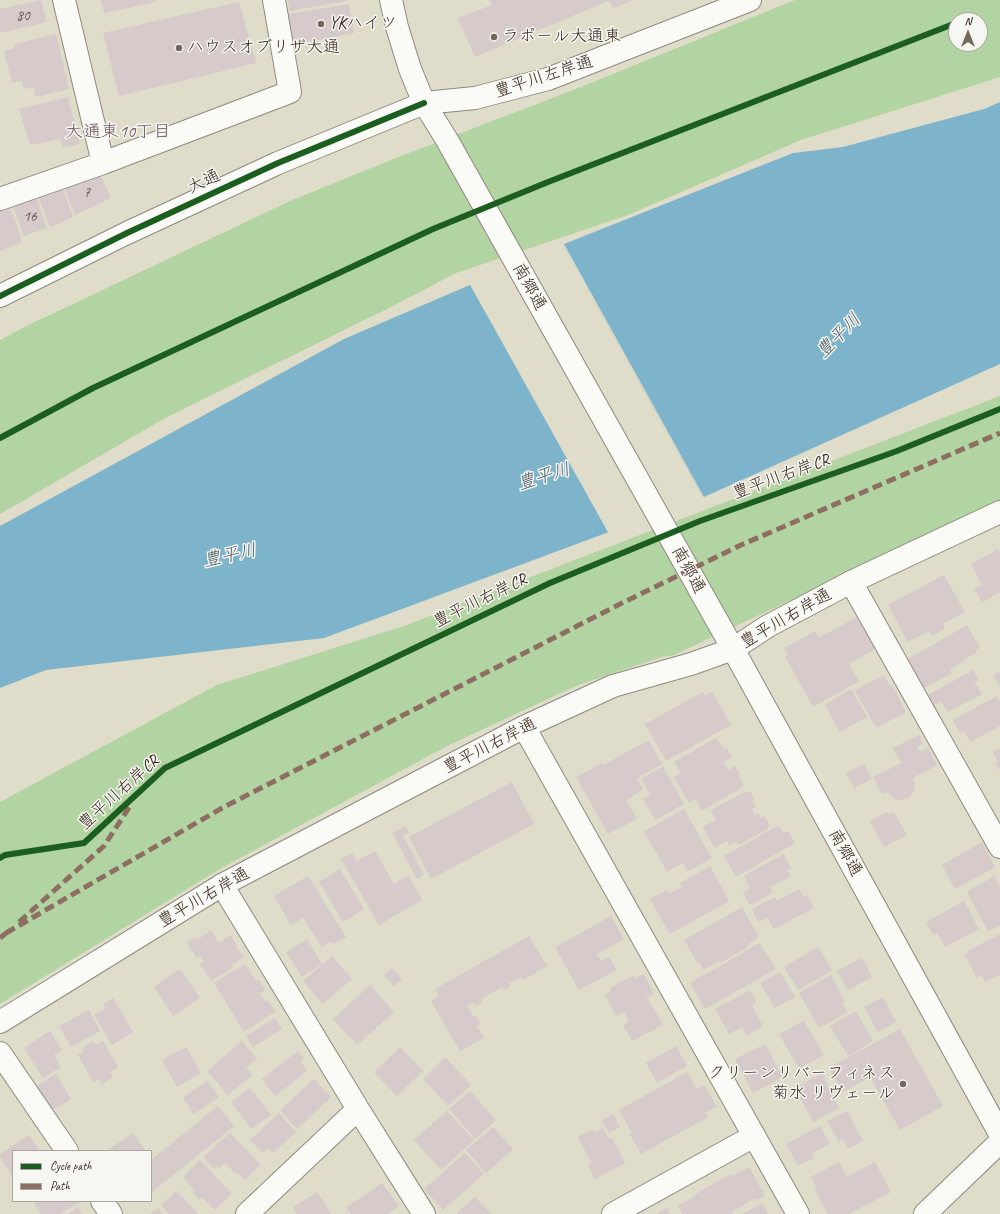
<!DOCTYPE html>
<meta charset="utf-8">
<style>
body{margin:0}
#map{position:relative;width:1000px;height:1214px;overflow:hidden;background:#dfdcc9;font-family:Caveat,sans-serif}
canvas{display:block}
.legend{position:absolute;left:12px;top:1150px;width:140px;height:52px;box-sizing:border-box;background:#f6f6f2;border:1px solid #aba49d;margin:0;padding:5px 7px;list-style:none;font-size:12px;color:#3b2a1e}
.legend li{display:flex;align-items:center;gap:8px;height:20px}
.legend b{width:20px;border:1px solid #aba49d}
.north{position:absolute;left:948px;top:12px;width:40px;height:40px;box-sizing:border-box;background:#f6f6f2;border:1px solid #aba49d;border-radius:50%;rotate:0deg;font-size:11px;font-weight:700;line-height:16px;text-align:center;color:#3b2a1e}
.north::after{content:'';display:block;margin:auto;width:14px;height:18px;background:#74685a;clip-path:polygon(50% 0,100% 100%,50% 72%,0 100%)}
</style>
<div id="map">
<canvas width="1000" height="1214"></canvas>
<ul class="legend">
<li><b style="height:5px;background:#1b5e20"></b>Cycle path</li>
<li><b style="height:5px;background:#8d6e63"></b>Path</li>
</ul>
<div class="north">N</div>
</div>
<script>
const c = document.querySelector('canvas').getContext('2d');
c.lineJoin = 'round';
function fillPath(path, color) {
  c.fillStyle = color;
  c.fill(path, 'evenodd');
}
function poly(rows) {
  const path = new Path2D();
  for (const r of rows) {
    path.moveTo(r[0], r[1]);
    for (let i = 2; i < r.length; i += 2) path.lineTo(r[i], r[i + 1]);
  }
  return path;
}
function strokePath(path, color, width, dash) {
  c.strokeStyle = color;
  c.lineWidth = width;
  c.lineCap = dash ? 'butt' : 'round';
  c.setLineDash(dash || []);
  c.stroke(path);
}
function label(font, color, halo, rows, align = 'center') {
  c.font = font + ' Caveat,"Klee One",sans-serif';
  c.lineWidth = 3;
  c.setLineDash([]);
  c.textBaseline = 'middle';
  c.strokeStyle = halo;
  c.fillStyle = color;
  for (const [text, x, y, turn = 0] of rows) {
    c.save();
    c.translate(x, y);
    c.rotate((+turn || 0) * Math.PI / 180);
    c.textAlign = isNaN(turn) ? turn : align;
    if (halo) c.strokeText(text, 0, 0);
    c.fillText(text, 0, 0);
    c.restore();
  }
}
fillPath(poly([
 [795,0,1000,0,1000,77,801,140,628,215,456,273,389,308,165,418,0,514,0,340,31,324,290,201,396,158,581,87],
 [956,20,980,20,980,44,956,44],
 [1000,396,1000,502,674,655,662,657,578,685,447,746,218,870,0,1004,0,802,217,685,404,626]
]), '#b2d3a2');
fillPath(poly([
 [1000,102,1000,364,704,497,564,244,793,153,843,147,984,109],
 [563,245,703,497,324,638,46,670,0,688,0,526,344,339]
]), '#7db4cc');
fillPath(poly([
 [562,243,704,499,609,534,469,283]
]), '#dfdcc9');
fillPath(poly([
 [41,0,47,22,0,33,0,9],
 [101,0,155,0,156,2,104,13],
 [288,0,347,0,347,1,290,11],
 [489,0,633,0,614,8,608,1,475,57,458,18,492,5],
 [239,2,256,63,119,96,103,33],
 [349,4,354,33,293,45,288,14],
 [56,34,69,89,36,97,34,87,24,89,21,81,12,83,4,51,15,48,14,44],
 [68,97,80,144,63,148,60,139,30,145,19,109],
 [100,174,111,198,75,215,64,188],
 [62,187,73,217,50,227,38,196],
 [36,197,47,228,24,236,13,206],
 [10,206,22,242,0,251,0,210],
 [998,549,1000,553,1000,592,982,602,974,589,982,585,971,564],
 [944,575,965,612,943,624,945,629,932,636,929,631,908,642,888,605],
 [857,617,875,649,849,664,859,681,813,707,785,656,788,655,784,648,815,631,819,638],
 [967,625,980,648,976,650,976,652,950,670,952,673,924,688,908,659],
 [973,670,979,680,975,682,982,694,948,712,941,701,934,705,928,695],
 [1000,672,1000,685,999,685,994,675],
 [884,675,890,686,892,685,906,712,876,728,855,690],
 [851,689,867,717,840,732,825,705],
 [703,692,705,695,712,692,731,725,666,761,645,724],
 [997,696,1000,702,1000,726,970,742,964,731,960,733,953,720],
 [919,735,923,744,917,747,920,752,928,748,937,765,913,778,915,788,910,797,905,799,900,800,895,799,887,792,882,794,873,777,901,763,893,748],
 [716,738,724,750,727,748,732,757,723,762,728,770,735,766,740,774,738,775,744,786,702,811,695,799,689,803,674,777,681,773,674,762],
 [649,740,662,764,637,778,643,790,626,800,637,819,608,834,576,777,602,763,603,765],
 [1000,748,1000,771,995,762,998,761,993,752],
 [864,764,872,779,854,788,846,773],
 [663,766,684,804,655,820,643,799,650,795,641,779],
 [512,782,534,824,431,879,409,837],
 [746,791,747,793,750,791,755,800,752,802,755,807,752,809,755,815,758,813,761,818,764,816,770,826,767,827,768,829,738,845,736,842,729,845,727,841,715,848,703,827,716,820,711,810],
 [684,809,712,858,688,871,683,863,667,872,644,831],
 [887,812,889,815,894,812,907,835,884,847,870,821],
 [779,825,783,833,788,831,795,843,736,877,724,856],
 [405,826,409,832,403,835,424,875,417,879,392,833],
 [982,842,995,867,955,889,942,865],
 [375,851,394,884,408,876,422,900,379,925,341,859,352,853,357,861],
 [784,854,791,868,787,870,791,876,770,887,773,893,750,905,743,893,750,888,744,876],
 [710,866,729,901,670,934,650,899,667,890,669,894,682,887,680,883],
 [340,869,364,909,343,922,319,882],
 [308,876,346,937,333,944,331,941,322,947,303,918,291,925,274,896],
 [994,876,1000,887,1000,925,988,931,967,892],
 [799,889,804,897,807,895,814,908,774,929,767,917,758,922,752,909,775,897,777,901],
 [964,901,979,929,945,947,937,933,933,935,926,922],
 [742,907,759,937,747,945,748,947,720,963,719,961,703,970,700,963,698,964,684,940],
 [611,916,624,939,597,954,601,961,609,957,617,970,579,990,555,947],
 [211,930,219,943,231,935,238,946,236,947,243,957,232,965,233,967,211,981,200,964,204,962,200,955,197,958,187,943,195,937,197,940],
 [1000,934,1000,975,985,982,982,975,977,978,965,955,969,953,968,951],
 [529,936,547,966,523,980,521,977,509,983,511,986,504,991,502,987,481,999,483,1002,476,1006,474,1003,467,1006,474,1017,476,1016,481,1024,477,1026,484,1038,460,1051,431,1001,439,996,435,989],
 [307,939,322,964,302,977,286,952],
 [760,943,776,969,705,1009,690,983],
 [818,947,832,970,798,990,784,967],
 [332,956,352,979,323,1004,303,981],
 [862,958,872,977,848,990,837,971],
 [245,964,256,981,259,980,265,990,260,994,265,1002,268,1000,275,1012,244,1032,214,983],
 [392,968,402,979,394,986,384,975],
 [180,969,200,998,173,1016,154,987],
 [780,972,795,997,775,1008,760,983],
 [644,974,654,994,647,997,663,1025,632,1041,623,1026,629,1022,624,1012,616,1016,605,995,611,991,610,988,634,975,636,978],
 [831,975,845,1001,842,1003,847,1012,819,1028,799,993],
 [370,985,394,1012,357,1045,333,1019],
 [750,990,757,1003,752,1006,763,1026,747,1035,742,1027,729,1034,715,1009],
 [883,997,896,1022,878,1032,864,1007],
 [113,998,133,1032,112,1045,94,1015,106,1008,103,1004],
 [89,1010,100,1031,71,1047,59,1026],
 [856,1011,873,1041,848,1056,830,1026],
 [275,1018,282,1029,253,1047,246,1036],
 [804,1021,824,1055,799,1069,779,1034],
 [900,1029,943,1106,900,1130,870,1077,843,1092,829,1068],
 [50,1031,62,1050,54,1055,61,1067,43,1078,24,1048],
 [93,1041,95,1045,103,1041,118,1067,110,1072,113,1077,102,1084,99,1079,93,1082,78,1055,84,1051,82,1048],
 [242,1041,257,1059,246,1068,252,1075,228,1095,207,1071],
 [765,1044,783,1077,753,1093,735,1059],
 [676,1046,687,1066,657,1083,646,1063],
 [186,1047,201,1073,177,1087,162,1060],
 [400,1047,423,1071,397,1096,374,1072],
 [298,1051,304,1059,301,1062,307,1071,275,1096,262,1079],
 [445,1057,471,1085,448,1106,423,1079],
 [687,1072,697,1089,704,1085,717,1107,705,1113,708,1117,641,1154,630,1135,632,1133,619,1110],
 [822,1073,839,1108,813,1122,795,1088],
 [56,1074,71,1099,51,1111,35,1087],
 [314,1079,331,1097,297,1129,280,1110],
 [207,1081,219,1097,194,1114,183,1098],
 [250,1088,271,1115,251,1129,231,1102],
 [470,1091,496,1120,475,1139,449,1109],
 [218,1106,234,1126,151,1193,151,1160],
 [447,1111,474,1140,441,1170,414,1140],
 [847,1111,863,1141,848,1149,843,1139,839,1142,827,1121],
 [279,1113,296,1132,273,1153,268,1148,263,1153,250,1140],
 [613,1114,620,1127,609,1133,602,1120],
 [820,1126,830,1144,812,1153,814,1158,798,1166,786,1144],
 [493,1127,513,1149,486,1173,466,1150],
 [603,1128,609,1139,612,1138,625,1163,595,1179,588,1165,591,1163,578,1137,593,1129,594,1133],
 [133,1133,146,1151,110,1151,109,1149],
 [230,1133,261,1165,245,1180,237,1173,236,1174,225,1163,219,1168,217,1166,214,1169,203,1157],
 [29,1135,40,1151,13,1151,13,1177,0,1157,0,1154],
 [465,1153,484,1174,443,1210,424,1189],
 [200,1160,232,1194,215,1210,202,1197,199,1200,192,1192,195,1190,183,1177],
 [839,1162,847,1177,875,1162,891,1192,849,1214,828,1214,814,1189,817,1188,811,1177],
 [749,1167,765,1196,756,1201,755,1198,732,1212,733,1214,683,1214,678,1206,695,1196,694,1195,731,1174,732,1176],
 [382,1183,399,1206,388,1214,351,1214,346,1208],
 [177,1191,198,1214,169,1214,161,1205],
 [317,1192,331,1214,297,1214,293,1207],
 [475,1197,491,1214,456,1214],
 [33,1201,81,1201,60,1214,41,1214],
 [762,1203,768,1214,743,1214],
 [78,1207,82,1214,68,1214],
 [159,1208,163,1214,150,1214],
 [667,1208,670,1214,656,1214]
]), '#d6caca');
const minor = poly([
 [64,0,103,163],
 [424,103,475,98,548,79,750,0],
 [0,199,103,163,290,92,274,0],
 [851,582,1000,847],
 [524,727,798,1214],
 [222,885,358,1109,424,1214],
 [0,1053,67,1151],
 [102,1201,111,1214],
 [247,1214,358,1109],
 [613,1214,754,1136],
 [925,1214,1000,1142]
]);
const tertiary = poly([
 [391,0,397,27,410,69,424,103,447,140,733,649,1000,1134],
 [0,296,127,233,278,163,424,103],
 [0,1022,222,885,524,727,613,686,691,664,733,649,768,626,851,582,1000,512]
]);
strokePath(minor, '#8e8a7e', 24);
strokePath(tertiary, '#8e8a7e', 24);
strokePath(minor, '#fafaf7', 22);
strokePath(tertiary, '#fafaf7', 22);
strokePath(poly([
 [19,922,104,846,130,806],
 [6,933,222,808,622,603,741,545,1000,433],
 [0,938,10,930]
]), '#8d6e63', 5, [10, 5]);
strokePath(poly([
 [0,296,127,233,278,163,424,103],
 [0,438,93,388,433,229,548,182,956,23],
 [0,858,5,855,84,843,165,768,550,583,700,521,897,451,1000,409]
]), '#1b5e20', 6);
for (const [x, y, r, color] of [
 [321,24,4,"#74685a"],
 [494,37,4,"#74685a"],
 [179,48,4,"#74685a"],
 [903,1084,4,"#74685a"]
]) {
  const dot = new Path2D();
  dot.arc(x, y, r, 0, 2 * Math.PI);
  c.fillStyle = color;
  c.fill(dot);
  strokePath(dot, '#f6f6f2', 1.5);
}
label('15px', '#625249', null, [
 ["80",23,16],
 ["7",87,193],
 ["16",30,217]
]);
label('17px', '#3b2a1e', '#f6f6f2', [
 ["YKハイツ",329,24],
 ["ラポール大通東",502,37],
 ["ハウスオブリザ大通",187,48],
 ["クリーンリバーフィネス",895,1074,"right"],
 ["菊水 リヴェール",895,1094,"right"]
], 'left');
label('17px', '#3b2a1e', '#f6f6f2', [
 ["豊平川左岸通",544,77,-18],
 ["大通",204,182,-25],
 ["南郷通",529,287,61],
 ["豊平川右岸CR",781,477,-20],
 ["南郷通",688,570,61],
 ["豊平川右岸CR",480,601,-26],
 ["豊平川右岸通",786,619,-30],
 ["豊平川右岸通",490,746,-27],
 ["豊平川右岸CR",119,793,-42],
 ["南郷通",845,853,61],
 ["豊平川右岸通",204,898,-30]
]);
label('18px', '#74575f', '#f6f6f2', [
 ["大通東10丁目",118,132]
]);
label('italic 18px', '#455a64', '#f6f6f2', [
 ["豊平川",839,336,-45],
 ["豊平川",544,477,-17],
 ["豊平川",230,556,-12]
]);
</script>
